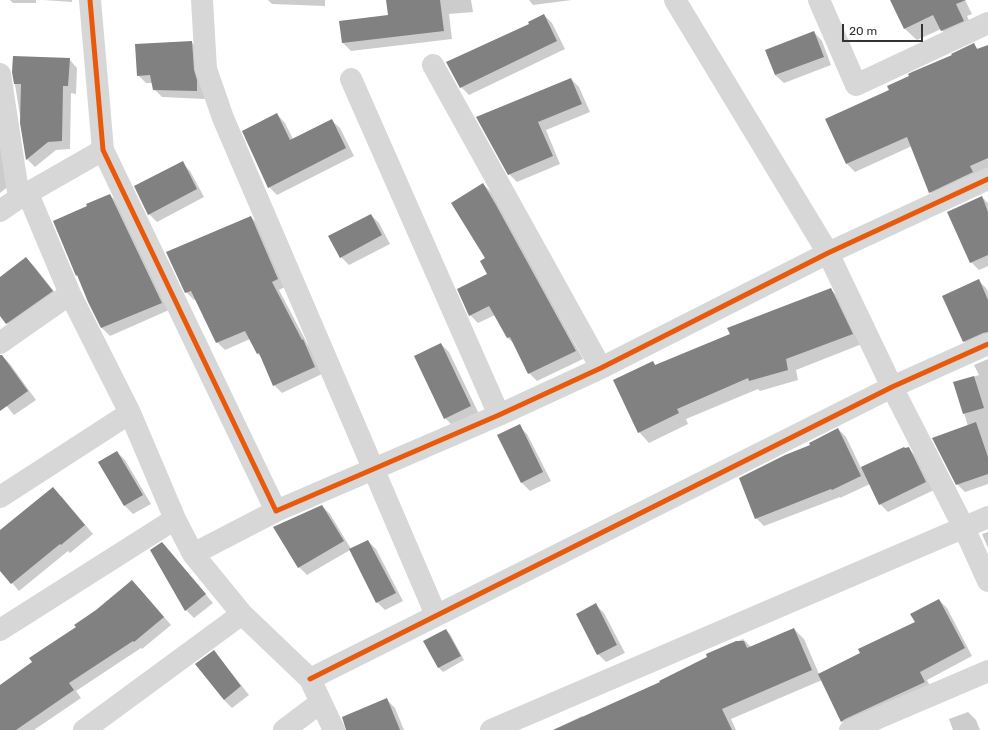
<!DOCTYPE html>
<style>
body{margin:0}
#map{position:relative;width:988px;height:730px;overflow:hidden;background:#fff;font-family:Rubik,sans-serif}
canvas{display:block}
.scale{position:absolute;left:842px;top:24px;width:81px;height:18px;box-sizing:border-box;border:2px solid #333;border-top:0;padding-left:5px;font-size:12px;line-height:14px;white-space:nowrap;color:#333;-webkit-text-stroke:3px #fff;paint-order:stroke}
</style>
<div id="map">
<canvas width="988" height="730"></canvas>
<div class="scale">20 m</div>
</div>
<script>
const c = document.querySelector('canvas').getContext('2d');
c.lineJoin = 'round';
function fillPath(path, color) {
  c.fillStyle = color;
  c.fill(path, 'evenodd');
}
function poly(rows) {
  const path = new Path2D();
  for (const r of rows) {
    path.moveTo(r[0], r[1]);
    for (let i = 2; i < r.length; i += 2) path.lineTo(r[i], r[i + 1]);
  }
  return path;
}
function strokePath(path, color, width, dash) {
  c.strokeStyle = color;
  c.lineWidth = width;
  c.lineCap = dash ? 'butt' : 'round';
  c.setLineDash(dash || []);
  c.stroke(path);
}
fillPath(poly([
 [10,0,36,0,36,3,13,3],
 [43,0,72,0,72,2],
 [268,0,325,0,325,6,272,4],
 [387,0,471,0,473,12,449,14,452,39,351,51,343,43,340,22,389,16],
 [529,0,572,0,533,5],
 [891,0,965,0,972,14,967,16,975,33,954,43,941,29,917,40,905,29],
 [544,15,552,23,565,49,469,95,461,87],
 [814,32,822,41,831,65,784,83,775,75],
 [191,42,200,50,205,99,162,97,154,89,153,83,146,83,138,75],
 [974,45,979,50,988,46,988,169,938,200,930,192,912,146,855,172,847,164,827,119,890,90],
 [69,59,77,68,76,94,71,93,70,149,56,150,35,167,27,159,13,72],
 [571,79,579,87,590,112,546,130,560,164,517,182,509,174,478,118],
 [277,114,285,123,293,139,331,120,340,128,354,156,277,195,269,187],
 [0,121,10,185,0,193],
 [182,163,190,171,204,197,157,222,149,214],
 [483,184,491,192,504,214,583,359,537,381,529,373,516,346,508,338,495,315,478,323,470,315,488,274],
 [110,195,118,203,169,310,110,336,102,328,89,301,54,221,88,207],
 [982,197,988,203,988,266,979,270,971,262],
 [371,215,379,223,390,244,349,265,341,257],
 [251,217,259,225,285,287,279,290,308,345,310,348,322,374,282,393,274,385,262,358,257,353,250,339,225,350,217,342,196,299,194,300,186,292],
 [26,258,34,266,60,299,14,331,0,315,0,278],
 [978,280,986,288,988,292,988,342,971,349,964,341],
 [830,289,841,299,862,344,796,370,798,380,760,391,758,389,686,419,688,424,649,443,639,432,653,362,656,366,732,335],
 [441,344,449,352,479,414,453,426,445,418],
 [0,356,2,356,10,364,36,400,14,415,0,398],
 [988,359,988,484,965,492,957,484,968,426,955,383,979,375,974,365],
 [519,426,527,434,551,481,530,491,522,483,498,436],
 [838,429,846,437,861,468,904,448,908,448,916,456,934,490,888,512,880,504,870,484,840,498,840,497,764,526,756,518,812,446],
 [117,452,125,460,151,504,133,514,125,506,99,462],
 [61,496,93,534,70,553,68,551,19,591,0,569,0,532],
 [322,506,330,514,351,549,368,541,376,549,403,601,385,610,377,602,350,550,307,575,299,567],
 [988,532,988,548,982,534],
 [162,543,213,603,194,618,186,610],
 [140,589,171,625,142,649,141,648,76,691,81,698,34,730,0,730,0,686,33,663,77,627],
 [939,600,947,608,972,656,927,680,932,690,850,729,842,721,822,680,731,719,736,730,553,730,582,716,583,717,661,682,708,657,707,655,743,639,751,647,794,629,804,639,819,674,861,654,916,623],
 [596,605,604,613,625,653,606,662,598,654],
 [446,630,450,634,464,660,443,672,439,668,425,642],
 [213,652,221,660,249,695,232,708,224,700],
 [387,700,395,708,404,730,355,730],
 [968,712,976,720,980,730,953,730,949,719]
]), '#0003');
fillPath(poly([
 [386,0,440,0,444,31,342,43,339,21,388,15],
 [890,0,966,0,956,4,964,21,941,31,933,15,904,29],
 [544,14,557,41,460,88,446,62,529,24,528,22],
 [814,31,824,57,775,75,765,50],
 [192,41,194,70,197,80,197,91,153,90,150,75,137,76,135,44],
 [974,43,977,49,988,45,988,158,970,166,973,172,929,193,907,137,846,164,825,119,889,90,887,86,909,76,908,74,912,72,952,55,951,54],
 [13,56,70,58,68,86,63,86,62,141,48,142,26,160,20,123,21,84,14,84,12,72],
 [571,78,582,104,538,122,553,156,508,175,476,117],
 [277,113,290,140,332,119,346,148,268,188,242,131],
 [183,161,197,189,148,215,134,186],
 [483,183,496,205,576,351,528,374,510,337,507,338,489,306,469,316,457,289,487,274,480,261,485,258,451,203],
 [110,194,162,303,101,328,88,302,77,275,76,276,53,221,87,206,86,204],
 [982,196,988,212,988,255,970,263,947,212],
 [371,214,382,235,340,258,328,236],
 [251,216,278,279,272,282,302,340,303,339,315,367,273,386,259,353,257,354,245,331,216,343,191,291,185,293,166,252],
 [26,257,53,291,6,324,0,316,0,277],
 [979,279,988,300,988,332,983,333,963,342,942,296],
 [831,288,853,334,786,359,788,370,749,381,748,378,677,409,679,413,638,433,613,380,653,361,655,365,730,334,727,328],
 [441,343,471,406,444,419,414,356],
 [0,355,2,355,28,391,0,411],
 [974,376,984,408,963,414,953,382],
 [976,422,988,457,988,474,956,485,932,438],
 [520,424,543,472,521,483,497,435],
 [838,428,861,476,832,490,831,489,755,519,739,478,785,455,810,445,809,443],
 [904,447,905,448,909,447,926,482,879,505,861,467],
 [117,451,143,495,124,506,98,462],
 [53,487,85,525,61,545,60,544,11,584,0,571,0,530],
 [322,505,344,541,298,568,273,527],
 [368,540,396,593,376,603,349,549],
 [162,542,206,594,185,611,150,550],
 [132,580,164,617,134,642,133,641,69,683,74,690,16,730,0,730,0,685,32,662,29,658,76,627,74,625,96,610],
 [939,599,965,648,920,672,925,682,845,719,841,722,818,674,860,653,858,649,915,622,910,614],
 [596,603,617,645,597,655,576,614],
 [794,628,812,670,722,709,732,730,553,730,660,682,659,681,707,657,706,654,736,641,744,641,747,648],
 [446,629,461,656,438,668,423,641],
 [214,650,241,686,224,700,195,664],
 [387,698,400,730,346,730,342,717]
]), '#818181');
strokePath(poly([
 [90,0,103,150,276,511,499,415,601,368,828,253,988,179],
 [202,0,206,69,223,118,436,615],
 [675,0,828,253,892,387,964,528,988,581],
 [819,0,856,85,988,23],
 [433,65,601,368],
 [0,74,19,198],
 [351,79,499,415],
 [28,194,70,294,130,413,175,519,193,554,242,614,310,679,334,730],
 [0,211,19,198,103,150],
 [0,343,70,294],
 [0,497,130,413],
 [193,554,276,511],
 [0,630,175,519],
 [310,679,892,387,988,344],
 [84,730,242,614],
 [284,730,321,702],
 [491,730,988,517],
 [850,730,988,671]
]), '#d7d7d7', 22);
strokePath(poly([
 [90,0,103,150,276,511,499,415,601,368,828,253,988,179],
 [310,679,892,387,988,344]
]), '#e8590c', 5);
</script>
